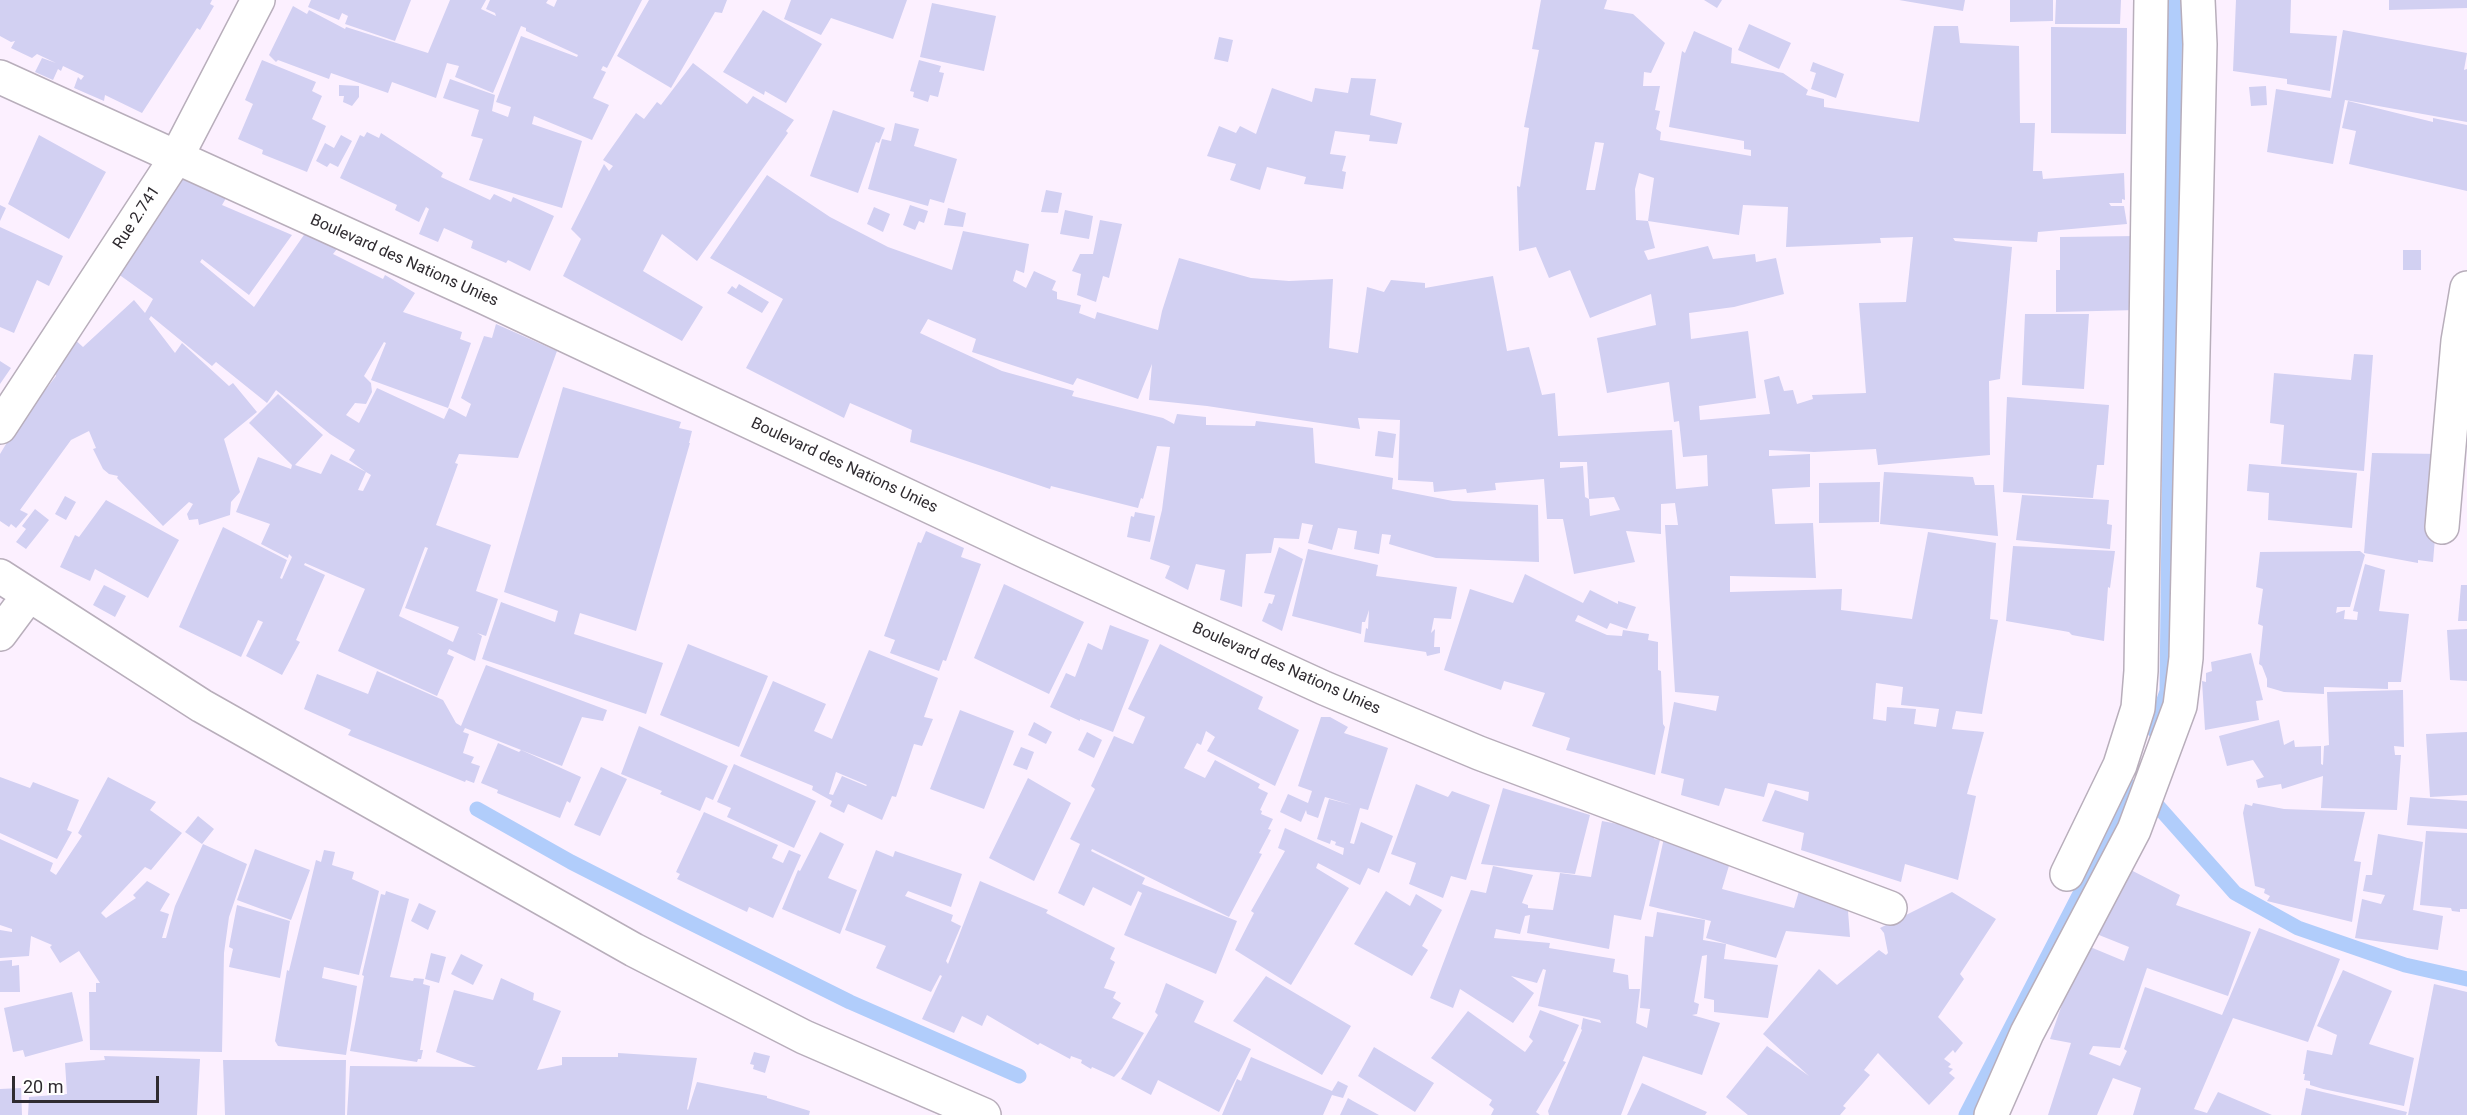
<!DOCTYPE html>
<style>
body{margin:0}
#map{position:relative;width:2467px;height:1115px;overflow:hidden;background:#fcf0ff;font-family:Roboto,sans-serif}
canvas{display:block}
.scale{position:absolute;left:12px;top:1076px;width:147px;height:27px;box-sizing:border-box;border:3px solid #2f2b30;border-top:0;padding-left:8px;font-size:18px;line-height:21px;white-space:nowrap;color:#2f2b30;-webkit-text-stroke:4px #fff;paint-order:stroke}
</style>
<div id="map">
<canvas width="2467" height="1115"></canvas>
<div class="scale">20 m</div>
</div>
<script>
const c = document.querySelector('canvas').getContext('2d');
c.lineJoin = 'round';
function poly(rows) {
  const path = new Path2D();
  for (const r of rows) {
    path.moveTo(r[0], r[1]);
    for (let i = 2; i < r.length; i += 2) path.lineTo(r[i], r[i + 1]);
  }
  return path;
}
function strokePath(path, color, width, dash) {
  c.strokeStyle = color;
  c.lineWidth = width;
  c.lineCap = dash ? 'butt' : 'round';
  c.setLineDash(dash || []);
  c.stroke(path);
}
function fillPath(path, color) {
  c.fillStyle = color;
  c.fill(path, 'evenodd');
}
function label(font, color, halo, rows, align = 'center') {
  c.font = font + ' Roboto,sans-serif';
  c.lineWidth = 6;
  c.setLineDash([]);
  c.textBaseline = 'middle';
  c.strokeStyle = halo;
  c.fillStyle = color;
  for (const [text, x, y, turn = 0] of rows) {
    c.save();
    c.translate(x, y);
    c.rotate((+turn || 0) * Math.PI / 180);
    c.textAlign = isNaN(turn) ? turn : align;
    if (halo) c.strokeText(text, 0, 0);
    c.fillText(text, 0, 0);
    c.restore();
  }
}
strokePath(poly([
 [2154,730,2167,691,2175,0],
 [2147,794,2235,893,2298,928,2405,965,2467,979],
 [477,809,571,862,681,918,850,1002,1019,1076],
 [1966,1115,2135,787]
]), '#b1cdfb', 15);
fillPath(poly([
 [0,0,212,0,210,4,214,6,200,30,197,28,142,113,105,95,104,101,74,88,78,77,81,80,84,76,63,66,61,71,58,69,53,80,35,72,42,58,56,63,37,54,32,58,11,48,15,41,11,42,0,36],
 [311,0,411,0,395,41,345,24,348,16,342,13,339,20,308,7],
 [450,0,486,0,481,9,496,16,495,13,486,9,490,0,548,0,546,3,554,7,557,0,642,0,607,68,603,66,601,70,606,72,593,98,609,105,592,140,534,116,532,124,582,141,562,208,469,180,483,139,471,136,479,110,443,98,450,79,495,95,492,111,508,117,511,107,496,102,521,36,577,57,578,55,526,31,526,28,521,26,493,93,455,77,459,66,447,63,436,98,392,82,388,93,331,73,329,79,278,60,276,62,269,55,293,6,307,14,309,10,345,29,346,27,428,53],
 [649,0,727,0,722,13,715,12,671,88,617,56],
 [791,0,907,0,893,39,831,18,821,35,784,19],
 [1541,0,1607,0,1604,9,1633,14,1665,43,1651,73,1644,72,1643,86,1660,86,1655,110,1660,111,1656,129,1661,132,1660,140,1751,156,1751,150,1744,149,1744,141,1669,127,1682,51,1685,53,1694,31,1732,48,1731,63,1783,73,1808,90,1806,95,1824,99,1824,107,1919,122,1934,26,1958,26,1960,43,2019,46,2020,123,2035,123,2033,171,2042,171,2043,179,2124,173,2125,200,2122,199,2122,203,2109,203,2111,206,2124,206,2127,224,2038,232,2037,242,1953,238,1955,241,2012,247,2000,379,1989,381,1990,455,1878,465,1876,449,1814,452,1769,450,1769,456,1810,454,1810,487,1772,489,1775,524,1813,523,1816,578,1730,576,1730,592,1842,589,1841,610,1912,619,1928,532,1996,543,1990,619,1998,620,1982,714,1956,711,1952,729,1984,732,1967,794,1976,796,1958,880,1905,864,1901,882,1801,850,1804,833,1762,821,1775,790,1808,801,1809,792,1768,783,1764,797,1725,788,1719,806,1681,795,1684,779,1661,773,1674,702,1716,711,1719,696,1675,692,1665,525,1678,525,1675,503,1661,504,1661,534,1626,531,1635,562,1574,574,1563,519,1547,519,1544,479,1495,483,1496,490,1467,493,1466,489,1434,492,1433,482,1398,480,1400,420,1358,418,1360,429,1207,406,1149,400,1152,364,1138,399,1077,378,1073,385,972,352,976,339,928,319,920,333,1002,371,1074,391,1072,396,1163,418,1174,424,1177,414,1206,417,1206,425,1255,426,1256,421,1313,428,1315,463,1393,478,1392,489,1453,501,1538,505,1539,562,1436,558,1389,544,1391,535,1382,534,1379,554,1354,549,1357,531,1338,528,1332,550,1308,543,1313,525,1302,523,1299,539,1274,538,1271,553,1246,554,1242,607,1220,600,1225,570,1196,564,1188,590,1165,578,1170,566,1150,559,1162,510,1170,447,1157,446,1143,499,1141,498,1138,508,1051,486,1050,489,910,442,912,430,850,403,844,418,746,368,783,299,710,258,767,175,830,217,888,247,952,270,963,231,1029,244,1024,273,1016,270,1013,281,1026,288,1034,271,1056,281,1052,290,1057,292,1057,299,1081,305,1079,313,1095,319,1097,312,1158,330,1162,311,1179,258,1251,278,1289,281,1333,279,1329,348,1358,353,1367,287,1384,292,1391,280,1425,283,1425,288,1493,276,1507,351,1529,347,1542,395,1555,393,1558,436,1672,430,1676,489,1708,486,1707,455,1683,457,1679,421,1674,422,1669,382,1607,393,1597,338,1656,325,1651,294,1590,318,1570,270,1549,278,1536,247,1519,251,1517,186,1520,187,1529,128,1524,127,1539,50,1532,49],
 [1595,142,1604,143,1595,190,1586,190],
 [1639,173,1654,178,1648,221,1636,220,1635,189],
 [1743,205,1788,207,1786,247,1881,243,1880,238,1913,237,1906,302,1859,303,1866,393,1812,395,1813,399,1797,404,1793,390,1784,391,1779,376,1764,380,1770,414,1700,420,1699,406,1756,398,1748,331,1691,339,1689,313,1734,307,1784,294,1776,258,1756,262,1755,254,1713,259,1708,246,1648,260,1644,251,1655,248,1648,221,1739,235],
 [1560,462,1587,462,1589,499,1585,497,1583,466,1560,468],
 [1614,497,1620,510,1590,516,1589,499],
 [1876,683,1903,687,1901,705,1939,709,1936,727,1914,724,1916,709,1887,707,1886,721,1873,719],
 [1704,0,1722,0,1717,8],
 [1899,0,1965,0,1963,11],
 [2010,0,2053,0,2053,21,2010,22],
 [2056,0,2121,0,2120,24,2055,24],
 [2236,0,2291,0,2290,33,2337,36,2330,91,2287,84,2287,79,2233,71],
 [2389,0,2467,0,2467,8,2389,10],
 [932,3,996,16,984,71,920,57],
 [763,10,822,44,786,103,765,91,764,95,723,72],
 [1749,24,1791,43,1779,69,1738,50],
 [2051,27,2127,28,2126,134,2051,133],
 [2343,30,2467,53,2464,70,2467,69,2467,122,2345,100,2333,164,2267,152,2276,89,2331,98],
 [1219,37,1233,40,1228,62,1214,59],
 [262,60,316,82,312,91,322,96,312,119,326,126,307,172,262,154,263,150,238,139,253,104,245,100],
 [919,60,941,66,939,72,944,73,938,97,930,95,928,102,913,97,914,92,910,91],
 [1813,62,1844,74,1836,98,1811,89,1816,73,1810,71],
 [693,63,747,104,753,96,794,120,786,131,788,133,697,261,662,234,643,271,703,307,682,341,563,276,581,239,571,229,604,164,609,171,613,166,603,160,636,113,644,119,657,102,661,105],
 [1351,78,1376,79,1370,115,1402,123,1397,144,1369,141,1370,135,1335,131,1330,154,1346,156,1342,171,1346,172,1343,189,1304,184,1306,177,1267,167,1260,190,1230,180,1236,164,1207,156,1219,126,1236,133,1240,126,1256,134,1272,88,1312,102,1315,88,1348,93],
 [339,85,359,86,359,97,352,106,343,102,344,96,339,96],
 [2266,86,2267,105,2251,106,2249,87],
 [2348,101,2433,122,2433,118,2467,125,2467,191,2349,164,2356,131,2342,128],
 [833,110,885,128,879,143,876,142,858,193,810,176],
 [895,123,919,129,914,146,957,159,944,203,930,199,928,206,868,189,882,139,891,141],
 [367,132,379,138,381,133,443,173,441,177,490,200,494,194,511,202,513,197,554,216,530,271,508,260,506,263,471,248,473,241,444,228,438,242,419,234,429,209,426,207,419,222,395,210,397,205,340,178,360,135,364,137],
 [39,135,106,172,69,239,8,204],
 [341,135,352,141,338,167,330,163,327,167,316,161,325,143,334,148],
 [185,174,229,193,222,205,292,235,249,295,202,259,200,262,254,307,306,232,337,249,333,254,383,279,385,275,415,293,403,312,462,332,460,339,471,343,448,408,371,380,386,343,384,342,364,376,371,383,372,392,366,404,355,403,346,415,359,423,377,388,444,419,449,408,466,417,471,404,461,398,484,336,492,338,496,324,557,351,518,458,459,454,455,463,458,464,436,525,491,545,476,591,498,599,486,636,477,633,482,636,475,661,449,649,447,654,454,657,437,696,338,651,365,589,305,563,304,565,325,575,296,640,300,642,282,675,246,656,263,622,258,620,241,657,179,627,223,527,287,560,280,578,282,579,292,557,289,554,288,558,261,544,270,524,236,512,258,457,291,469,292,465,249,423,278,394,323,435,295,465,321,474,331,454,366,472,349,460,355,450,330,434,276,390,267,403,216,362,212,366,151,316,149,319,175,353,182,343,229,386,233,383,257,412,224,439,240,492,231,502,230,515,199,525,198,519,189,520,187,514,193,504,189,502,163,526,117,478,118,476,109,474,103,469,93,449,96,448,89,431,71,440,20,510,28,514,16,528,11,524,9,527,0,521,0,454,15,429,56,376,54,371,72,337,83,347,134,300,145,313,153,299,114,271],
 [366,472,371,475,363,491,358,490],
 [425,547,428,548,405,608,459,627,453,642,399,616],
 [1046,190,1062,193,1058,213,1041,212],
 [0,205,6,208,0,221],
 [910,205,928,211,924,223,919,221,915,230,903,225],
 [874,207,890,214,883,232,867,224],
 [948,208,966,213,963,227,944,225],
 [1065,210,1093,216,1089,239,1060,234],
 [1100,220,1122,224,1109,278,1103,276,1096,302,1077,295,1081,274,1072,271,1080,254,1093,254],
 [0,227,63,256,49,286,37,280,14,333,0,327],
 [2137,236,2138,310,2056,312,2056,270,2060,270,2060,237],
 [2403,250,2421,250,2421,270,2403,270],
 [739,284,769,302,762,313,727,293,732,286,736,289],
 [2025,314,2089,314,2084,389,2022,385],
 [2354,354,2373,355,2364,471,2281,464,2284,425,2270,423,2274,373,2351,380],
 [0,361,11,368,0,384],
 [563,387,681,422,679,428,692,431,689,443,690,443,636,631,580,613,574,634,663,663,646,714,482,659,501,602,555,622,558,611,504,592],
 [2007,397,2109,405,2104,465,2097,465,2093,498,2003,492],
 [1378,431,1396,434,1393,458,1375,456],
 [2372,453,2442,454,2433,562,2418,560,2418,563,2364,553],
 [2249,464,2357,473,2352,528,2268,520,2269,493,2247,491],
 [1884,472,1973,477,1975,485,1994,485,1998,536,1880,524],
 [1880,482,1879,522,1819,523,1819,483],
 [2022,495,2109,500,2107,524,2112,525,2110,549,2016,540],
 [65,496,76,502,66,520,55,514],
 [106,500,179,540,148,598,95,569,90,581,60,567,75,535,79,537],
 [35,509,49,520,26,549,16,542,26,529,22,526],
 [1135,512,1155,516,1150,542,1127,537,1131,516,1134,517],
 [926,531,964,548,961,557,981,564,946,661,943,660,939,671,890,653,895,640,884,636,918,542,921,543],
 [2013,546,2115,551,2110,588,2108,587,2104,641,2072,635,2069,632,2006,621],
 [1279,547,1303,559,1282,631,1262,621,1269,603,1272,604,1275,595,1264,593],
 [1308,549,1378,565,1376,576,1457,587,1451,619,1434,618,1431,633,1435,629,1434,647,1440,647,1440,653,1427,656,1426,652,1364,642,1366,628,1368,629,1369,610,1365,622,1362,622,1361,634,1292,616],
 [2360,551,2365,555,2350,607,2337,607,2336,613,2345,610,2344,619,2357,620,2358,612,2353,611,2365,564,2385,570,2379,611,2409,614,2401,682,2388,682,2388,689,2324,687,2324,694,2284,692,2267,687,2267,679,2262,666,2259,664,2263,626,2258,624,2263,589,2256,587,2260,552],
 [1525,574,1583,603,1590,590,1618,604,1618,601,1636,607,1627,629,1610,623,1607,629,1578,615,1575,621,1607,635,1622,636,1623,630,1649,634,1648,640,1658,642,1658,670,1661,671,1663,724,1665,727,1655,775,1566,750,1570,738,1532,726,1545,693,1504,681,1501,690,1444,670,1470,589,1513,603],
 [1004,584,1084,622,1049,694,974,658],
 [104,585,126,596,115,617,93,605],
 [2461,585,2467,585,2467,621,2458,621],
 [1110,625,1149,640,1113,732,1080,719,1080,721,1050,707,1066,673,1075,677,1088,643,1102,650],
 [2467,629,2467,681,2450,680,2447,630],
 [688,644,768,676,739,747,660,715],
 [1160,644,1263,697,1258,709,1299,730,1275,786,1207,751,1215,737,1206,731,1201,745,1197,743,1184,768,1205,778,1215,760,1260,784,1258,788,1268,793,1260,810,1262,811,1261,814,1273,819,1268,829,1271,830,1259,853,1262,854,1229,917,1092,849,1091,851,1145,878,1142,884,1237,921,1216,974,1124,935,1142,893,1138,891,1131,906,1093,887,1084,906,1058,893,1080,844,1070,839,1095,789,1091,786,1114,736,1133,744,1145,717,1128,709],
 [869,650,938,678,924,717,933,719,922,746,914,744,896,797,892,796,882,820,848,804,844,813,830,806,832,801,812,790,813,786,740,756,773,681,826,704,814,731,832,739],
 [836,772,867,785,866,786,842,776,833,795,829,794],
 [2251,653,2263,700,2256,701,2259,720,2205,730,2202,681,2206,682,2206,673,2212,671,2211,662],
 [486,665,607,710,603,721,582,717,562,766,465,728,463,732,469,734,463,753,474,757,471,763,480,766,474,783,466,780,465,782,348,735,351,730,304,709,317,674,368,694,377,671,443,700,456,723,461,726],
 [2403,690,2404,747,2394,746,2395,755,2401,755,2397,810,2321,808,2323,776,2282,789,2281,784,2258,788,2256,780,2264,777,2253,760,2227,766,2219,736,2279,720,2284,745,2294,740,2295,747,2321,746,2321,764,2323,765,2324,746,2329,745,2327,692],
 [960,710,1014,731,984,809,930,789],
 [1321,717,1330,717,1348,727,1344,733,1388,748,1368,810,1360,808,1350,843,1354,844,1361,822,1393,836,1379,873,1368,868,1360,885,1318,863,1316,868,1349,888,1291,985,1235,950,1254,913,1251,911,1285,851,1278,848,1285,828,1343,855,1344,848,1335,845,1336,842,1331,840,1330,844,1317,839,1329,799,1352,805,1325,797,1318,818,1307,814,1306,810,1301,822,1280,812,1288,794,1308,803,1312,791,1298,786],
 [1034,722,1052,732,1046,744,1028,735],
 [639,726,728,766,713,800,706,797,700,811,660,794,662,791,621,774],
 [1087,732,1102,740,1094,758,1078,750],
 [2467,732,2467,795,2430,797,2426,734],
 [498,743,519,752,521,750,581,777,570,803,567,801,560,818,497,793,498,790,481,783],
 [1021,747,1034,752,1027,770,1013,765],
 [734,764,816,801,794,848,727,817,731,808,717,802],
 [601,767,627,779,600,836,574,825],
 [0,777,30,788,33,782,79,800,67,830,72,832,57,859,0,833],
 [108,777,156,802,150,810,182,833,151,870,145,867,101,913,106,918,136,898,133,895,147,881,170,894,160,911,169,914,162,938,166,938,175,906,203,844,247,864,229,917,224,953,222,1052,90,1050,89,992,96,992,96,983,100,983,79,951,60,963,50,947,52,945,31,936,29,956,0,958,0,930,12,932,12,929,0,925,0,839,53,863,50,871,56,875,82,836,78,833],
 [1028,778,1071,803,1034,881,989,858],
 [1416,784,1448,797,1452,791,1490,805,1466,880,1451,876,1443,898,1409,884,1416,863,1391,854],
 [1503,788,1590,815,1575,874,1481,864],
 [2410,797,2467,801,2467,829,2407,825],
 [2253,803,2284,809,2365,812,2354,861,2361,862,2352,922,2267,901,2270,896,2264,893,2265,889,2255,886,2243,813,2245,804,2252,806],
 [704,812,778,845,772,858,783,863,789,850,801,855,773,918,749,907,747,912,677,879,680,874,676,872],
 [198,816,214,829,202,844,185,832],
 [1602,821,1656,831,1654,839,1660,840,1641,920,1614,915,1609,949,1527,933,1530,915,1525,916,1520,934,1496,929,1494,938,1550,943,1549,948,1615,959,1613,972,1628,975,1629,989,1640,989,1636,1023,1647,1028,1650,1009,1640,1008,1645,936,1653,937,1657,912,1705,920,1703,940,1726,944,1724,959,1778,965,1768,1018,1714,1012,1714,1000,1704,998,1707,955,1702,956,1694,1002,1699,1004,1697,1014,1692,1015,1720,1023,1702,1075,1643,1056,1621,1115,1549,1115,1548,1111,1582,1030,1581,1029,1583,1018,1601,1023,1600,1020,1538,1006,1546,970,1543,969,1537,983,1511,976,1534,993,1513,1023,1460,989,1453,1008,1430,998,1471,890,1486,893,1493,866,1533,875,1522,903,1528,905,1528,908,1553,910,1560,873,1591,877],
 [2426,831,2467,833,2467,909,2460,909,2460,912,2452,911,2451,908,2420,905],
 [820,832,844,844,828,878,857,890,840,934,782,909,798,870,800,871],
 [2378,834,2423,842,2413,910,2443,916,2438,950,2355,938,2362,899,2381,904,2385,895,2363,891,2366,875,2372,875],
 [1664,838,1731,859,1722,889,1794,908,1799,891,1848,911,1850,937,1786,931,1776,958,1706,938,1711,921,1649,906],
 [255,849,310,870,291,920,237,900],
 [324,850,335,852,332,865,354,872,352,879,379,891,359,975,324,967,322,978,357,986,346,1055,278,1046,275,1041,287,970,289,971,316,860,321,862],
 [876,850,893,857,895,851,962,874,951,907,908,891,905,896,953,915,951,921,961,926,946,961,948,964,980,881,1048,910,1046,913,1115,948,1110,959,1115,962,1104,988,1116,992,1113,998,1121,1003,1112,1018,1144,1033,1122,1069,1114,1077,1092,1067,1091,1069,1081,1063,1082,1060,1071,1056,1070,1059,1040,1043,1038,1045,987,1015,982,1026,962,1016,954,1033,922,1019,942,976,940,975,931,992,876,968,886,946,845,930],
 [2119,864,2180,895,2176,905,2251,932,2228,996,2147,968,2120,1048,2093,1046,2089,1054,2120,1066,2127,1051,2124,1049,2145,987,2222,1015,2259,928,2340,959,2308,1042,2233,1018,2194,1109,2207,1113,2218,1092,2272,1115,2133,1115,2141,1088,2113,1078,2097,1115,2048,1115,2071,1043,2050,1039,2083,944,2124,961,2129,947,2089,931],
 [386,891,409,899,390,977,413,981,414,978,424,979,423,984,430,986,420,1050,423,1050,421,1059,418,1059,417,1062,350,1051,364,976,362,975,381,894,385,895],
 [1386,891,1410,906,1416,894,1442,910,1422,946,1428,950,1412,976,1354,944],
 [1952,892,1996,919,1960,974,1964,979,1938,1017,1963,1043,1955,1053,1953,1050,1944,1059,1951,1064,1948,1067,1953,1069,1949,1073,1955,1078,1929,1105,1878,1053,1864,1070,1870,1075,1843,1106,1846,1108,1840,1115,1748,1115,1726,1097,1767,1046,1809,1076,1763,1034,1819,969,1837,985,1879,950,1886,955,1888,953,1884,933,1880,928],
 [419,903,436,911,428,930,411,921],
 [237,905,290,921,280,978,229,967,233,949,229,947],
 [431,953,446,957,439,983,425,979],
 [461,954,483,965,473,985,451,974],
 [12,960,12,966,19,965,20,992,0,992,0,961],
 [2343,970,2392,991,2369,1044,2414,1058,2404,1106,2323,1089,2310,1085,2310,1081,2304,1080,2305,1074,2303,1074,2307,1050,2332,1055,2337,1035,2317,1026],
 [1266,976,1351,1026,1322,1075,1233,1021],
 [501,978,534,993,533,1000,561,1011,537,1070,562,1065,562,1057,618,1057,618,1053,697,1058,687,1109,688,1110,697,1082,767,1096,767,1098,810,1111,809,1115,347,1115,350,1066,476,1067,436,1052,454,990,493,1000],
 [1166,983,1204,1001,1194,1022,1251,1049,1219,1112,1158,1080,1151,1095,1121,1079,1158,1015,1155,1012],
 [2434,984,2467,992,2467,1115,2408,1115],
 [72,992,83,1041,25,1057,23,1050,13,1052,4,1008],
 [1540,1010,1579,1025,1563,1061,1566,1062,1536,1112,1540,1115,1491,1115,1494,1109,1489,1105,1492,1100,1431,1058,1468,1011,1525,1052,1533,1041,1529,1037],
 [1374,1047,1434,1083,1415,1112,1358,1076],
 [754,1052,770,1056,765,1073,753,1069,754,1065,750,1064],
 [104,1056,200,1059,197,1115,28,1115,29,1097,67,1094,65,1063,105,1060],
 [1251,1057,1332,1091,1338,1081,1348,1086,1343,1098,1332,1095,1323,1115,1222,1115,1237,1079,1241,1081],
 [223,1060,346,1060,345,1115,225,1115],
 [1642,1083,1707,1112,1705,1115,1627,1115],
 [21,1088,22,1115,0,1115,0,1089],
 [2306,1088,2407,1112,2406,1115,2301,1115],
 [1348,1098,1353,1101,1379,1115,1340,1115]
]), '#d2d0f2');
const minor = poly([
 [0,77,484,297,1029,553,1324,688,1479,753,1890,908],
 [0,427,176,158,258,0],
 [2442,527,2458,341,2467,288],
 [0,576,202,706,634,950,804,1037,984,1115],
 [0,634,29,595],
 [2067,874,2120,765,2138,708,2141,671,2151,0],
 [1991,1115,2027,1033,2134,830,2180,706,2186,658,2200,44,2198,0]
]);
strokePath(minor, '#b8aebb', 36);
strokePath(minor, '#fff', 33);
label('16px', '#2f2b30', '#fff', [
 ["Rue 2.741",137,218,-57],
 ["Boulevard des Nations Unies",404,261,24],
 ["Boulevard des Nations Unies",844,466,25],
 ["Boulevard des Nations Unies",1286,669,24]
]);
</script>
